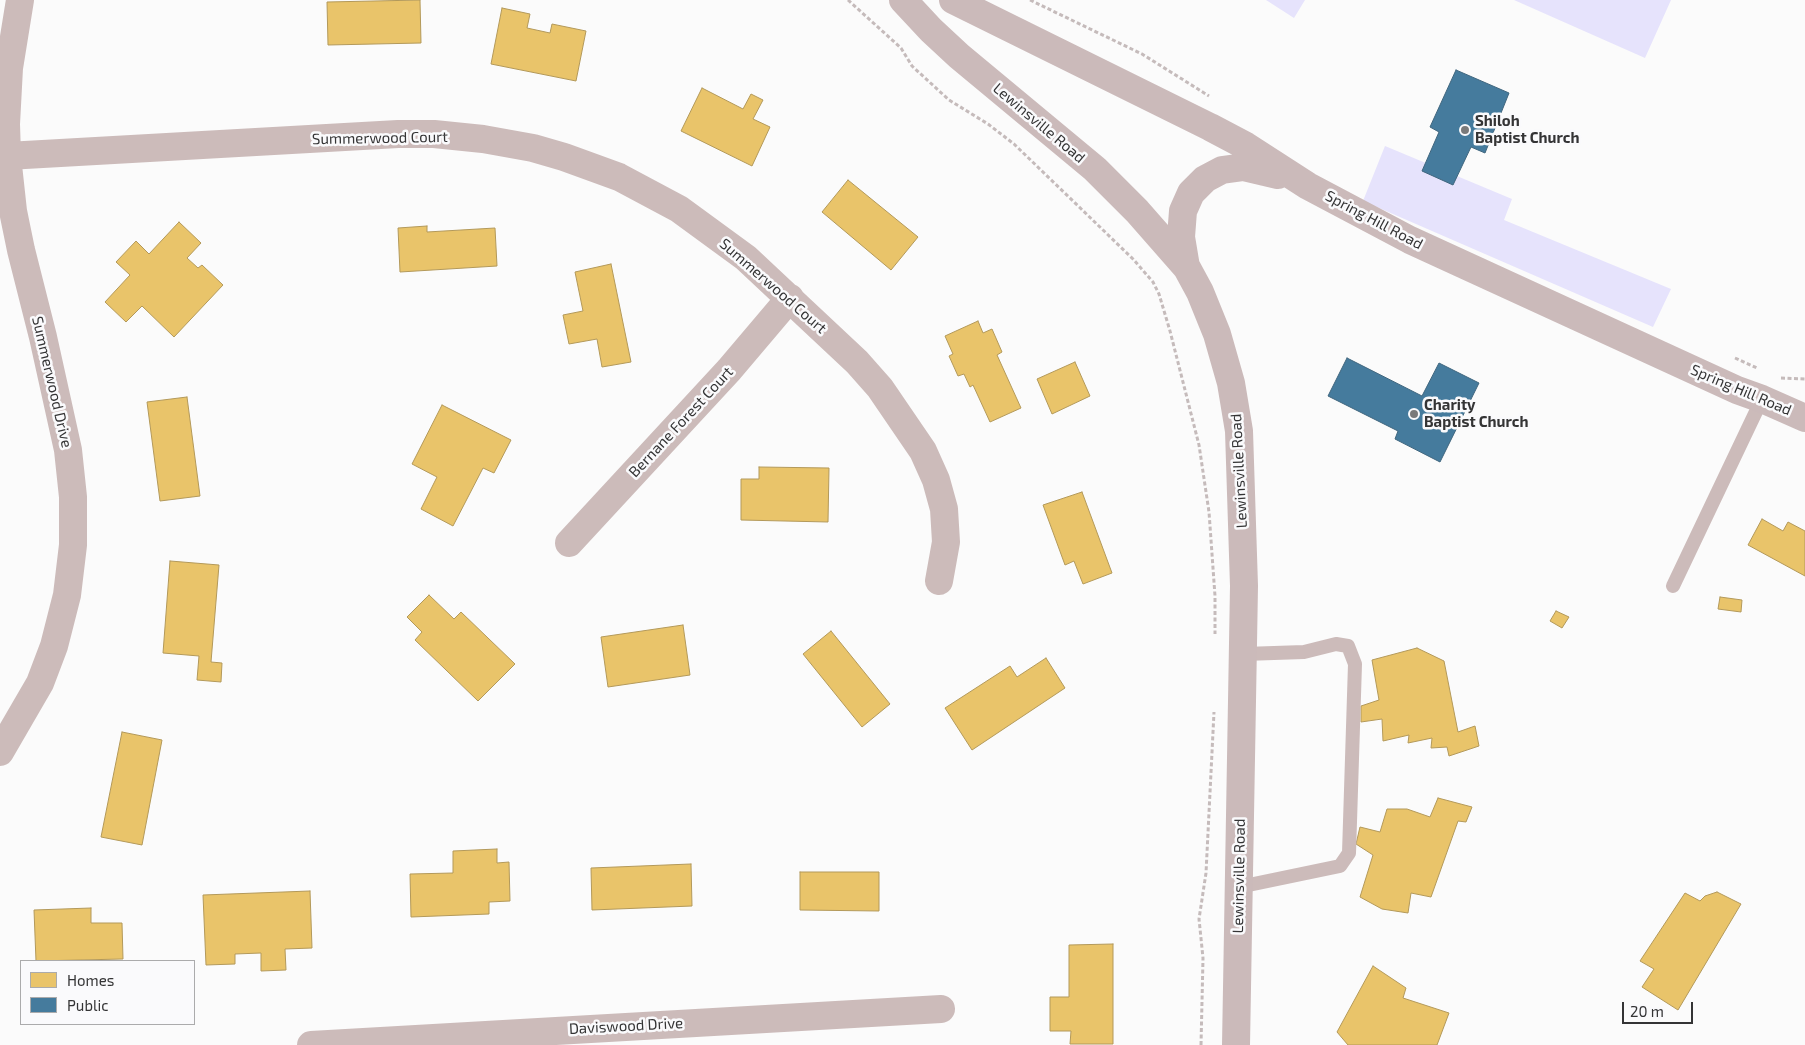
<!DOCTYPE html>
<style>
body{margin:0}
#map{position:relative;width:1805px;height:1045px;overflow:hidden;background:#fbfbfb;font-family:"Exo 2",sans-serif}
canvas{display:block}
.legend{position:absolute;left:20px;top:960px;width:175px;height:65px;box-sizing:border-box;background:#fafafc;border:1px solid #ababac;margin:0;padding:6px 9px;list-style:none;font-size:15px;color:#343435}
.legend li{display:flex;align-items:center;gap:10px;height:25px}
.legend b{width:25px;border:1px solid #ababac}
.scale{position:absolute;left:1622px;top:1002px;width:71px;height:22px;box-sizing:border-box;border:2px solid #343435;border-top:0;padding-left:6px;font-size:15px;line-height:18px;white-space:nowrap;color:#343435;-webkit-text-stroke:4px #fafafc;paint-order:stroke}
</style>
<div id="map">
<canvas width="1805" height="1045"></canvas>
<ul class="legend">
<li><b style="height:14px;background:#e9c46a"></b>Homes</li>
<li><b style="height:14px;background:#457b9d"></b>Public</li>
</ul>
<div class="scale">20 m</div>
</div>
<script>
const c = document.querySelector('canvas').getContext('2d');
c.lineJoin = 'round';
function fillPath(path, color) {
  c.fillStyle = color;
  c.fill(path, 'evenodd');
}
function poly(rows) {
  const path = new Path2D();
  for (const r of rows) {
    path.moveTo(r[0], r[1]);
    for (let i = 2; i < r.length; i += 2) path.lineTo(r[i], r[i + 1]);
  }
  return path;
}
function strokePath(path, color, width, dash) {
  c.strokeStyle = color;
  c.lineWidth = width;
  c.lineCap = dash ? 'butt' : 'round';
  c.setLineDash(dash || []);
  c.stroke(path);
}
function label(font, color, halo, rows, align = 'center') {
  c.font = font + ' "Exo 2",sans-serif';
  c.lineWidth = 5;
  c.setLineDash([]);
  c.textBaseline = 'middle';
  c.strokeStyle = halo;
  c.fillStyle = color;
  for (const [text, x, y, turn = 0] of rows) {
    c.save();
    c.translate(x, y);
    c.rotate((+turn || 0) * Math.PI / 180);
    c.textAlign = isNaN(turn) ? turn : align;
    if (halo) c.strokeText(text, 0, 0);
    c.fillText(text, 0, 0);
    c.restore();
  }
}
fillPath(poly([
 [1266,0,1305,0,1294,18],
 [1514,0,1671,0,1645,58],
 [1385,146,1512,199,1504,220,1671,289,1653,327,1363,201]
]), '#e6e3fc');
const homes = poly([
 [420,0,421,43,328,45,327,2,420,0],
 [502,8,530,14,527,28,550,33,552,24,586,31,576,81,491,64,502,8],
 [702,88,743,109,751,94,763,100,753,119,770,127,752,166,681,131,702,88],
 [848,180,918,237,891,270,822,212,848,180],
 [179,222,201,243,187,258,198,268,202,265,223,285,174,337,142,306,126,322,105,302,130,275,116,262,136,241,149,254,179,222],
 [427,226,427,232,495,228,497,266,400,272,398,228,427,226],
 [611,264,631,362,602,367,597,339,569,344,563,315,583,311,575,272,611,264],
 [978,321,983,333,992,329,1002,352,997,355,1021,408,990,422,973,385,970,387,964,374,958,376,949,356,953,354,945,336,978,321],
 [1075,362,1090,396,1052,414,1037,379,1075,362],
 [187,397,200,496,160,501,147,402,187,397],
 [442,405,511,440,494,473,483,468,453,526,421,509,437,477,412,464,442,405],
 [759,467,829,468,828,522,741,520,741,479,759,479,759,467],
 [1082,492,1112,573,1083,584,1074,561,1065,565,1043,505,1082,492],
 [1762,519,1783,531,1788,522,1805,531,1805,576,1748,545,1762,519],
 [170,561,219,565,211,662,222,663,221,682,197,680,199,656,163,653,170,561],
 [429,595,454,619,461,612,515,664,478,701,415,640,422,632,407,617,429,595],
 [1720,597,1742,600,1741,612,1718,609,1720,597],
 [1556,611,1569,617,1562,628,1550,621,1556,611],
 [683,625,690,675,608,687,601,637,683,625],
 [831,631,890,704,862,727,803,654,831,631],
 [1417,648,1444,661,1458,732,1475,726,1479,746,1449,756,1447,747,1431,748,1432,738,1408,743,1409,735,1383,741,1382,719,1361,722,1361,706,1379,700,1372,660,1417,648],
 [1046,658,1065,688,972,750,945,708,1010,666,1017,677,1046,658],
 [122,732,162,740,142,845,101,837,122,732],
 [1438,798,1472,807,1466,822,1458,821,1431,897,1411,893,1408,913,1382,909,1360,897,1373,855,1356,844,1360,827,1380,832,1387,809,1407,809,1430,817,1438,798],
 [497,849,497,863,509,862,510,901,489,902,489,914,411,917,410,874,453,873,453,851,497,849],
 [691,864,692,906,592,910,591,868,691,864],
 [800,872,879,872,879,911,800,910,800,872],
 [310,891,312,948,285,949,286,970,261,971,261,953,235,954,235,964,206,965,203,895,310,891],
 [1717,892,1741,904,1678,1010,1642,987,1654,969,1640,961,1685,893,1700,901,1705,896,1717,892],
 [91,908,91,923,122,923,123,959,36,961,34,910,91,908],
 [1113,944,1113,1044,1070,1044,1071,1031,1050,1031,1050,997,1069,997,1069,945,1113,944],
 [1373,966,1406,988,1403,998,1449,1013,1437,1045,1348,1045,1337,1032,1373,966]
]);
fillPath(homes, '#e9c46a');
strokePath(homes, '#b3995a', 1);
const public = poly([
 [1456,70,1509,93,1485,153,1471,147,1453,185,1422,171,1439,132,1430,127,1456,70],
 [1347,358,1422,396,1439,363,1479,383,1440,462,1395,439,1398,431,1328,396,1347,358]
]);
fillPath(public, '#457b9d');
strokePath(public, '#40667e', 1);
strokePath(poly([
 [848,0,901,48,912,66,949,100,988,124,1014,144,1133,259,1153,282,1159,294,1170,331,1199,445,1209,512,1215,596,1215,634],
 [1030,0,1142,54,1209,96],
 [1735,358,1757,368],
 [1781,378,1805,379],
 [1201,1045,1203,958,1199,919,1206,873,1214,712]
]), '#c5bbbb', 3, [4, 2.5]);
strokePath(poly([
 [1673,586,1762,399],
 [1239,887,1340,866,1349,853,1355,664,1348,646,1336,644,1304,652,1244,654]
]), '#ccbbba', 14);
strokePath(poly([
 [7,156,398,134,434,134,483,139,533,148,564,157,619,177,679,209,746,258,857,362,880,388,923,451,936,480,944,509,946,542,939,581],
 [569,543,729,370,790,298],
 [0,752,40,683,54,646,67,595,73,545,73,497,68,450,43,337,21,250,13,211,7,156,6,124,9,68,20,0],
 [311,1045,941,1009]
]), '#ccbbba', 28);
strokePath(poly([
 [903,0,931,30,959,56,1095,169,1137,211,1187,268,1200,292,1217,334,1231,383,1239,431,1244,586,1236,1045],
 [953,0,1210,127,1246,146,1308,186,1410,240,1737,390,1762,399,1805,418],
 [1186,267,1181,237,1183,211,1191,193,1205,179,1222,170,1244,167,1278,175]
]), '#cbbaba', 28);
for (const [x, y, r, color] of [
 [1465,130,5,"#7a7a7a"],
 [1414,414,5,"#7a7a7a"]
]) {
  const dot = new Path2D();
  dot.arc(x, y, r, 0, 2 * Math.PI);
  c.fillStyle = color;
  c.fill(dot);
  strokePath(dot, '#fafafc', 2);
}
label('bold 15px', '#343435', '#fafafc', [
 ["Shiloh",1475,121],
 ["Baptist Church",1475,138],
 ["Charity",1424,405],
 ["Baptist Church",1424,422]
], 'left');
label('15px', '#343435', '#fafafc', [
 ["Lewinsville Road",1039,123,40],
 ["Summerwood Court",380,138,-1],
 ["Spring Hill Road",1374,220,28],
 ["Summerwood Court",773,286,41],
 ["Summerwood Drive",52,382,77],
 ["Spring Hill Road",1741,390,23],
 ["Bernane Forest Court",681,422,-47],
 ["Lewinsville Road",1239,471,-93],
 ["Lewinsville Road",1239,876,-89],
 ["Daviswood Drive",626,1026,-3]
]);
</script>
